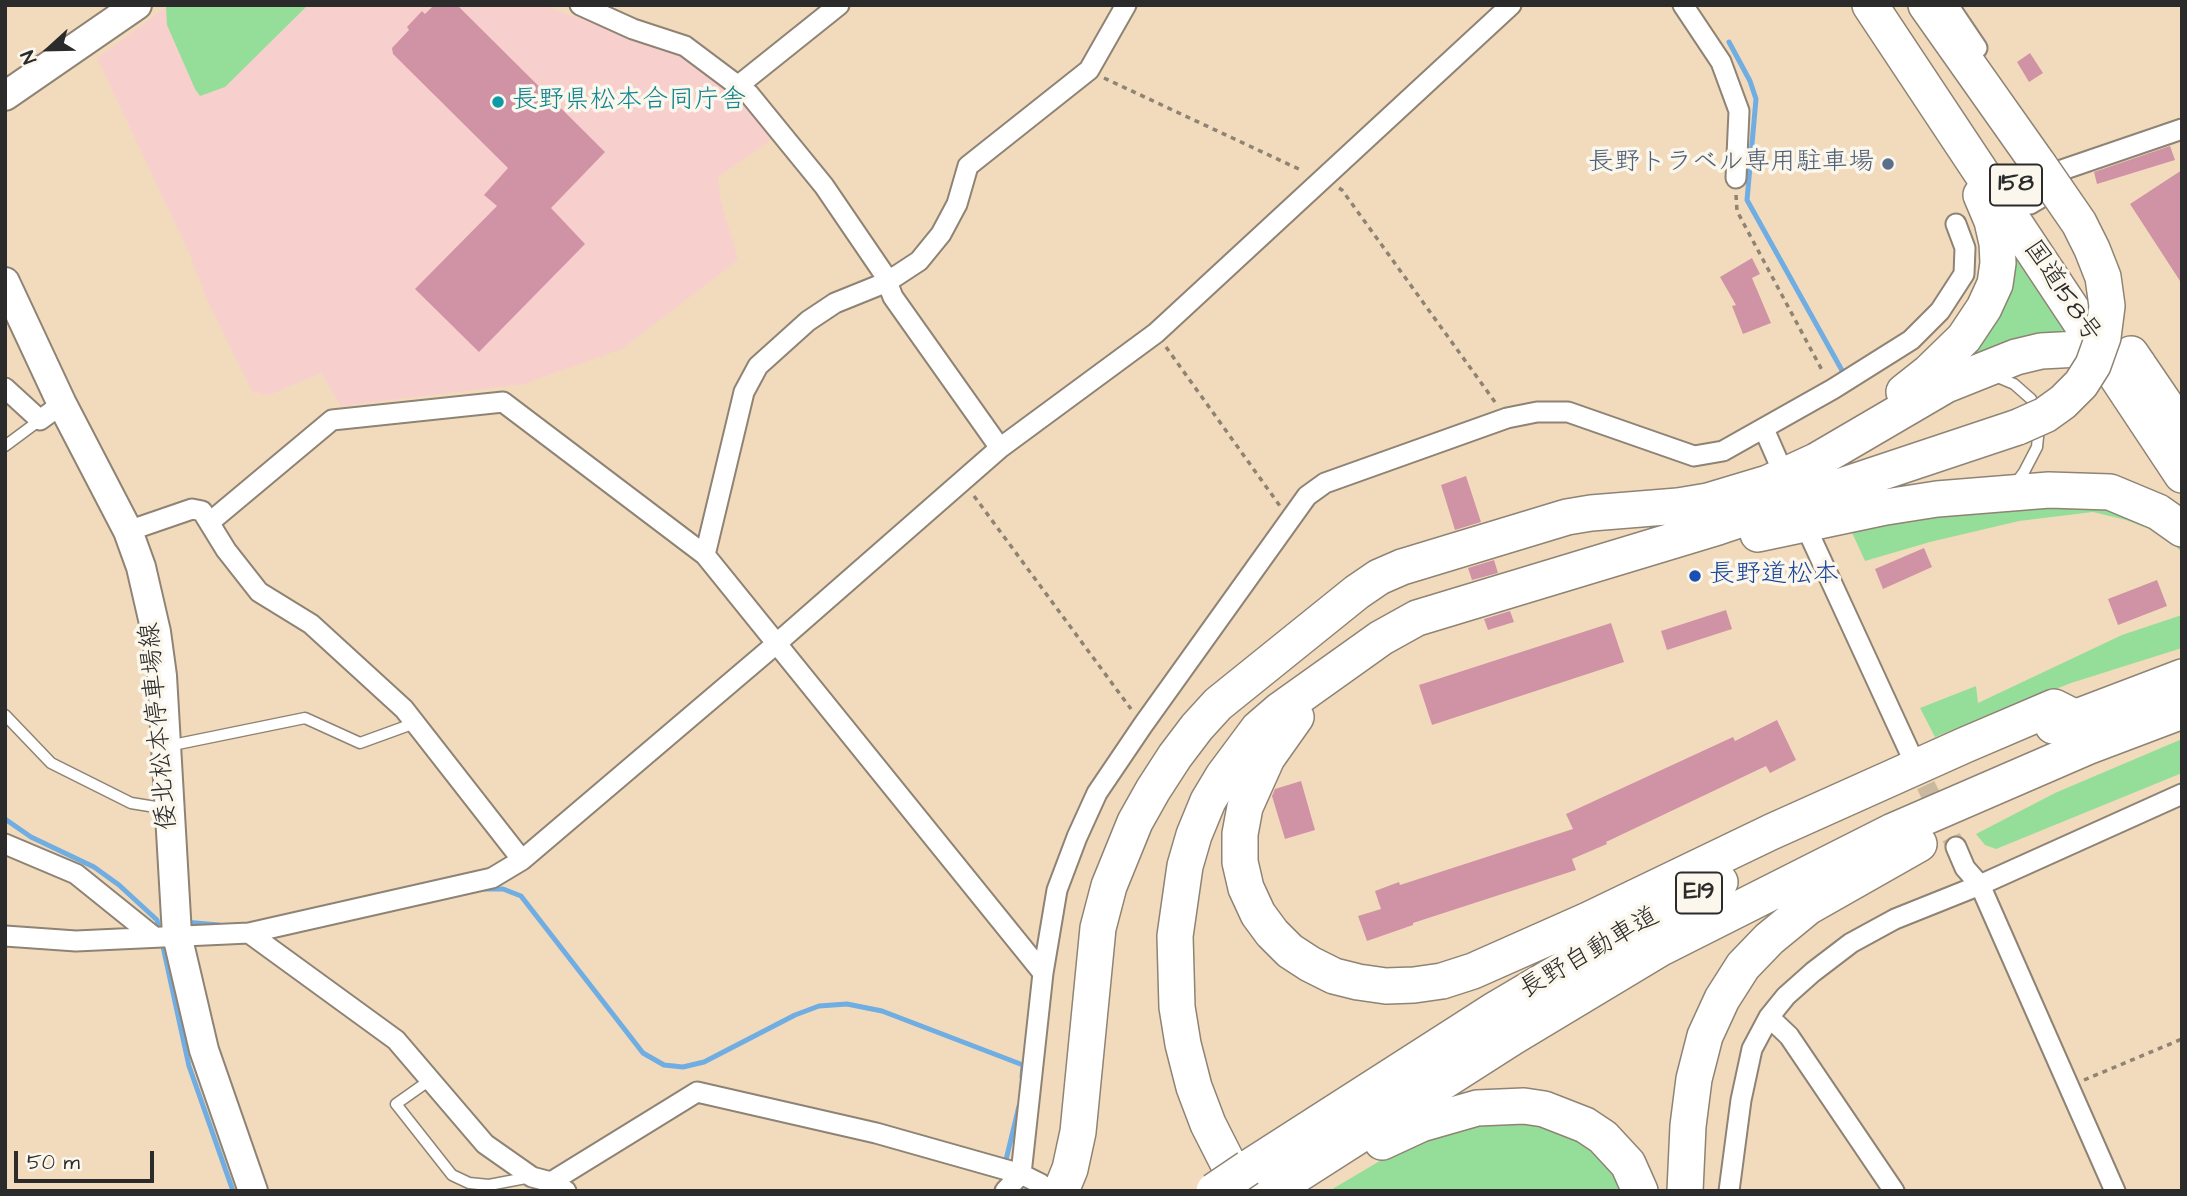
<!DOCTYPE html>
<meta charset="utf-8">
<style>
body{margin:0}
#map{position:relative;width:2187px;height:1196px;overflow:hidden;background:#f2dbbc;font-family:"Architects Daughter",sans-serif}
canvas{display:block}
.frame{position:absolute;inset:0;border:7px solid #2b2b2b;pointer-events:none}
.north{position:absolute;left:14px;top:14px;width:70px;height:70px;-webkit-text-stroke:5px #fbf7ec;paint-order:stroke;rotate:248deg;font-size:19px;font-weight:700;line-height:28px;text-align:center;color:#2b2b2b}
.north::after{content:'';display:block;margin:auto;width:24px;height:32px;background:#2b2b2b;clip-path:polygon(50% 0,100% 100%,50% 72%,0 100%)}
.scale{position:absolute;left:14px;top:1151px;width:140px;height:32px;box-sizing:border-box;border:4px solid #2b2b2b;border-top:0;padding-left:9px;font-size:21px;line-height:24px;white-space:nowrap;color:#2b2b2b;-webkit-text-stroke:5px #fbf7ec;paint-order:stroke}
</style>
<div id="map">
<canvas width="2187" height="1196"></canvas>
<div class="frame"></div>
<div class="north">N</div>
<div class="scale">50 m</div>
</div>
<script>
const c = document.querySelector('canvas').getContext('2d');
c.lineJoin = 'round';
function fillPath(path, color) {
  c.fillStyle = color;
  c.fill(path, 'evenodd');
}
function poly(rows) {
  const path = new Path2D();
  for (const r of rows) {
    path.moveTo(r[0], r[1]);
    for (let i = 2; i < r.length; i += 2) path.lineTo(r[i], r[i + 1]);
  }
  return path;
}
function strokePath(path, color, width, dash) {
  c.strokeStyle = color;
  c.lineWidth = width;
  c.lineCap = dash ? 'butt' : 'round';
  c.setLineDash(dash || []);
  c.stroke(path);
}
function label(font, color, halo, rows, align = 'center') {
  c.font = font + ' "Architects Daughter","Klee One",sans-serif';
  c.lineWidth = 7;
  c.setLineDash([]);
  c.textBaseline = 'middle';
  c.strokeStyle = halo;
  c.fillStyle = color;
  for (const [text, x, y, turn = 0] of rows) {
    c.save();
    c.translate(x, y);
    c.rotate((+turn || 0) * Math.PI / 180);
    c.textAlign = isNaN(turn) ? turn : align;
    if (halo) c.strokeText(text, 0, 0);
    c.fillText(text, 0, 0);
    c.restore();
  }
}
fillPath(poly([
 [169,5,542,5,662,48,690,61,740,97,772,133,771,140,718,177,721,201,738,260,622,349,524,384,341,406,321,373,267,396,257,392,253,393,207,300,190,255,97,58]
]), '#f7d0cd');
fillPath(poly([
 [169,5,308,5,225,87,200,96,195,89,167,25,166,7],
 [2014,249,2080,339,1968,366,1970,342],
 [2075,497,2139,510,2158,522,2182,545,2182,553,2167,536,2126,520,2093,512,2019,521,1930,542,1865,561,1849,526,1897,514,2027,499],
 [2182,615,2182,648,2071,683,1935,737,1920,708,1976,686,1978,703,2122,635],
 [2182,739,2182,773,1996,849,1985,845,1976,834,2055,793],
 [1528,1116,1597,1147,1625,1191,1329,1191,1395,1152,1444,1128]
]), '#94de9a');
strokePath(poly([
 [1729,42,1750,81,1756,99,1747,200,1844,374],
 [5,819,31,837,94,867,119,885,157,920,160,932],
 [483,889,503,889,521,896,643,1053,664,1065,683,1067,704,1062,795,1015,819,1006,847,1004,882,1011,1023,1065,1022,1077],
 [184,922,219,925],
 [162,942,189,1066,233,1191],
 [1005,1164,1019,1106]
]), '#6fade2', 5);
fillPath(poly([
 [434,5,457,5,605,152,551,208,585,244,479,352,415,289,497,206,484,195,508,168,393,54,392,48,409,30,407,27,422,11,425,14],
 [2030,53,2043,73,2029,82,2017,62],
 [2170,146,2175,160,2097,184,2094,172],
 [2182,170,2182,284,2130,204],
 [1752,258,1760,274,1752,278,1771,323,1743,334,1732,306,1736,305,1720,277],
 [1466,476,1481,522,1455,530,1441,485],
 [1924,548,1932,567,1883,589,1875,569],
 [1494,560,1498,573,1472,580,1468,568],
 [2157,580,2167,606,2118,625,2108,599],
 [1726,610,1732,629,1667,650,1661,631],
 [1510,611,1514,622,1488,630,1484,619],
 [1611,623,1624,662,1432,725,1419,685],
 [1777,720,1796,760,1770,773,1766,766,1606,842,1607,844,1572,859,1576,870,1413,923,1413,925,1367,941,1358,916,1381,909,1375,891,1399,882,1400,885,1573,829,1566,814,1733,737,1735,741],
 [1301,781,1315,830,1285,839,1272,796,1275,789]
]), '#d093a6');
strokePath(poly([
 [1913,759,1956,847]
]), '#cab89f', 19, [19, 10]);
const lane = poly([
 [1995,376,2014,384,2031,399,2038,412],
 [5,446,40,420],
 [2016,483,2024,472,2037,447,2039,427],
 [5,715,51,763,131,803,168,809],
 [168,746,305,718,360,743,415,723],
 [430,1080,396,1104,452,1175,469,1183,489,1185,531,1177]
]);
const street = poly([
 [580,5,633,29,685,46,749,94,824,186,884,274,893,297,1000,448],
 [1683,5,1721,62,1739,111,1736,178],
 [1948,5,1977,48],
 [739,85,839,5],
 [2059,171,2182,129],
 [2030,204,2062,185],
 [5,388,40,420,62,404],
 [1764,429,1778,461],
 [210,522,332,420,503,402,705,555,1043,973],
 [128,531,192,509,202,511,226,550,259,592,311,624,404,709,522,860],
 [1811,538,1911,755],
 [705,555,744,392,758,366,808,321,835,303,887,282,919,261,941,234,957,204,968,166,1089,70,1126,5],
 [5,844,76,874,153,936],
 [1956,847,1965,868,1980,885,2115,1191],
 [249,933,396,1040,485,1144,532,1177,551,1182,566,1191],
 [5,936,76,941,249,933,492,878,522,860,776,644,1000,448,1156,333,1511,5],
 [1769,1017,1789,1036,1894,1191],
 [551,1182,697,1092,876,1133,1021,1174,1041,1184],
 [1005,1191,1021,1174,1043,973,1057,890,1077,837,1097,793,1143,725,1307,496,1325,483,1507,418,1537,412,1568,412,1694,456,1723,451,1833,389,1911,340,1940,311,1964,274,1965,248,1956,224],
 [1729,1191,1741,1100,1752,1049,1769,1017,1786,996,1813,972,1851,943,1895,919,1980,885,2182,794]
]);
const secondary = poly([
 [5,96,137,5],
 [5,282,62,404,128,531,141,567,156,632,162,676,177,935,204,1050,253,1191]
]);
const highway = poly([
 [1870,5,2182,475],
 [1926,5,2039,165],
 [2131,354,2182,429],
 [1904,392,1928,373,1964,338,1984,308,1995,284,1998,263,1997,243,1992,221,1981,195],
 [1758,534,1886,507,1937,499,2049,490,2110,492,2158,512,2182,529],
 [1296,717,1267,758,1245,807,1240,834,1240,862,1246,888,1258,914,1272,933,1290,951,1310,964,1334,976,1358,982,1386,986,1414,985,1442,981,1473,971,1588,920,1771,832,1965,745,2054,707,2074,717],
 [2053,726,2182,677],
 [1382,1142,1421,1124,1477,1108,1524,1106,1544,1109,1585,1125,1603,1137,1628,1164,1640,1191],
 [1248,1168,1496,1009,1645,921,1720,882],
 [1061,1191,1070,1169,1078,1132,1098,928,1109,886,1135,822,1153,790,1175,756,1197,727,1218,704,1357,592,1379,577,1402,567,1567,517,1591,513,1678,506,1708,501,1768,483,1816,461,1946,385,2016,357,2041,351,2079,349,2101,352,2138,364],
 [1242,1191,1208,1124,1194,1087,1183,1044,1177,1007,1175,936,1185,866,1194,835,1208,801,1223,776,1258,729,1280,710,1381,638,1417,618,1718,527,2018,427],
 [1272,1191,1513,1037,1661,948,1893,831,2087,747,2182,711],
 [1685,1191,1688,1126,1694,1079,1705,1036,1722,999,1743,966,1769,939,1808,907,1919,844]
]);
strokePath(lane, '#8e8374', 13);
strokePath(street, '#8e8374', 23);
strokePath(secondary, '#8e8374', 32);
strokePath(highway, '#8e8374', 38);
strokePath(poly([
 [1104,78,1303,171],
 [1339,188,1342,190,1495,402],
 [1736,195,1737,211,1823,372],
 [1166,347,1280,506],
 [974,496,1131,709],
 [2084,1080,2182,1039]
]), '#8e8374', 3.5, [5, 5]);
strokePath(lane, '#fff', 10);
strokePath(street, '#fff', 19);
strokePath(secondary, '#fff', 28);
strokePath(highway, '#fff', 35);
const highwayBridge = poly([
 [2018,427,2045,415,2063,402,2081,384,2093,365,2103,337,2107,306,2103,277,2092,249,2079,223,2039,165],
 [1214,1191,1248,1168]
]);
strokePath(highwayBridge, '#8e8374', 38, []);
strokePath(highwayBridge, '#fff', 35);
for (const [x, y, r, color] of [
 [498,102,7,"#0f9aa8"],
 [1888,164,7,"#5c6f8a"],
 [1695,576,7,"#1a4fb4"]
]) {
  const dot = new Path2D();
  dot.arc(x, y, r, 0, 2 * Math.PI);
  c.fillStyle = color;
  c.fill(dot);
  strokePath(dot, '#fbf7ec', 2.5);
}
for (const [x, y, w] of [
 [2016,185,52],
 [1699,893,46]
]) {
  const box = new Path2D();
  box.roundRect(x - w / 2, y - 20.5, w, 41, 5);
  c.fillStyle = '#fbf7ec';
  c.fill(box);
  strokePath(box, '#2b2b2b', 2);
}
label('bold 24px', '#2b2b2b', null, [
 ["158",2016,185],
 ["E19",1699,893]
]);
label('26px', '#0d838f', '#fbf7ec', [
 ["長野県松本合同庁舎",512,102]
], 'left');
label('26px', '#4e5e75', '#fbf7ec', [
 ["長野トラベル専用駐車場",1874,164]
], 'right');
label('26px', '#2b2b2b', '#fbf7ec', [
 ["国道158号",2061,292,56],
 ["倭北松本停車場線",160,726,-95],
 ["長野自動車道",1590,954,-30]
]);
label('26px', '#164399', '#fbf7ec', [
 ["長野道松本",1709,576]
], 'left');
</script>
